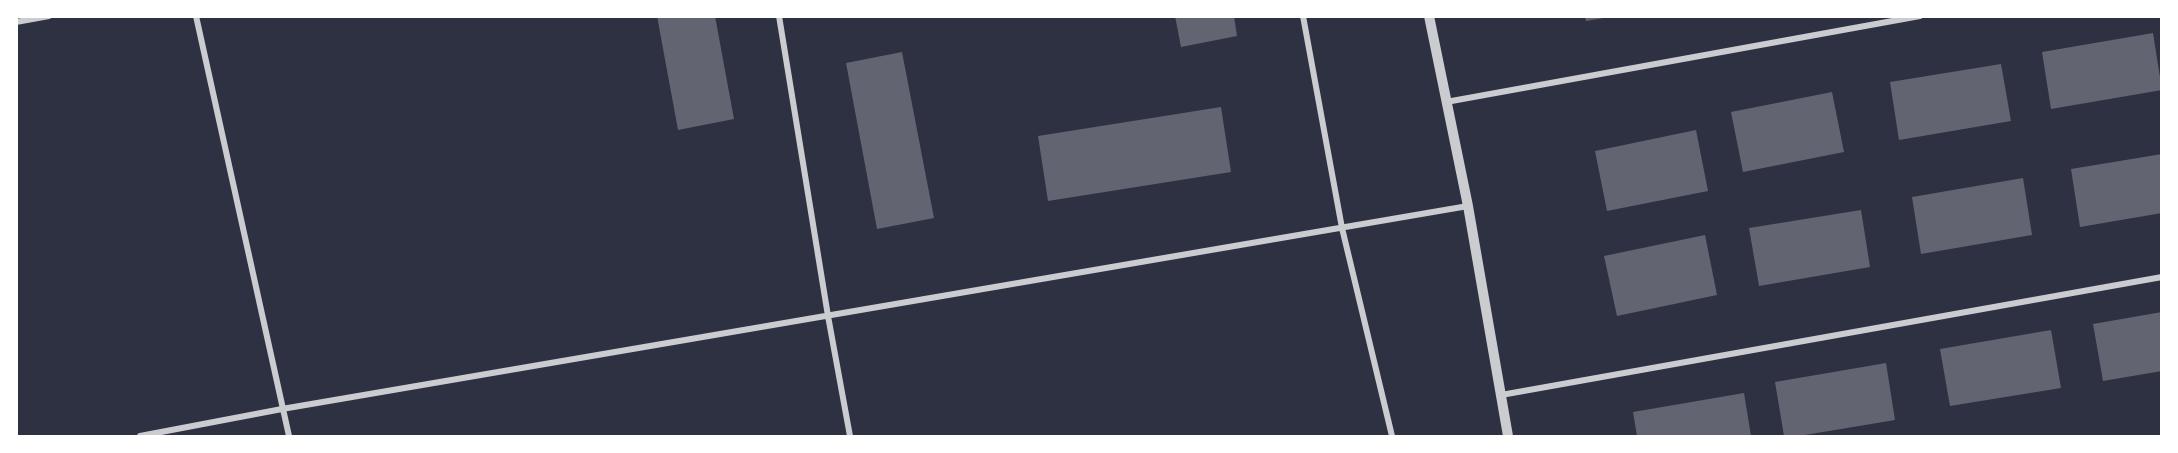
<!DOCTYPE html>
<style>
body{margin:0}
#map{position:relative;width:2178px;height:453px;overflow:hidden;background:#2d3142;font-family:Georgia,serif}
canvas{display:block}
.frame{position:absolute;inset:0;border:18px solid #fff;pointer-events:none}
</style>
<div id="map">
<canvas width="2178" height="453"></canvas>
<div class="frame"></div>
</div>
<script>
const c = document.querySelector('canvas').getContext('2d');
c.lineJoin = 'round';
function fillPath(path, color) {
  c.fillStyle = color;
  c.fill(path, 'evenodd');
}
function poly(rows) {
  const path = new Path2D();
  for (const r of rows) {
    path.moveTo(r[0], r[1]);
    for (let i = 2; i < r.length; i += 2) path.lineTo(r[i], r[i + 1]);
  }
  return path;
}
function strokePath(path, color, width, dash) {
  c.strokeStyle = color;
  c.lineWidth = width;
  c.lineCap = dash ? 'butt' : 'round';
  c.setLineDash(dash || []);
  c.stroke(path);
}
fillPath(poly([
 [657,16,715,16,734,119,678,130],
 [1175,16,1234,16,1237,36,1181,47],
 [1585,16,1604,16,1604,18,1586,21],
 [2153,33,2162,90,2051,109,2042,52],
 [902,52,934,218,877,229,846,63],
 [2001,64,2011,121,1899,140,1890,82],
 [1832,92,1844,152,1743,172,1731,112],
 [1221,107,1231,172,1048,201,1038,136],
 [1696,130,1708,191,1607,211,1595,151],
 [2162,154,2162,213,2080,227,2071,169],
 [2023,178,2032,235,1921,254,1912,197],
 [1861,210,1870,267,1759,286,1749,228],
 [1705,235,1717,295,1617,316,1604,256],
 [2162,312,2162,371,2103,381,2093,324],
 [2051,330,2061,388,1950,406,1940,349],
 [1886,363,1895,420,1799,436,1784,436,1775,382],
 [1744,393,1751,436,1637,436,1633,412]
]), '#626471');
strokePath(poly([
 [196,16,289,436],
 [779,16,828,316,850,436],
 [1303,16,1342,228,1392,436],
 [16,22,49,16],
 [1446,102,1920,16],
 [1501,395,2162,277],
 [140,436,282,409,1468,206]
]), '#caccd0', 6);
strokePath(poly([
 [1429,16,1468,206,1508,436]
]), '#caccd0', 10);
</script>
